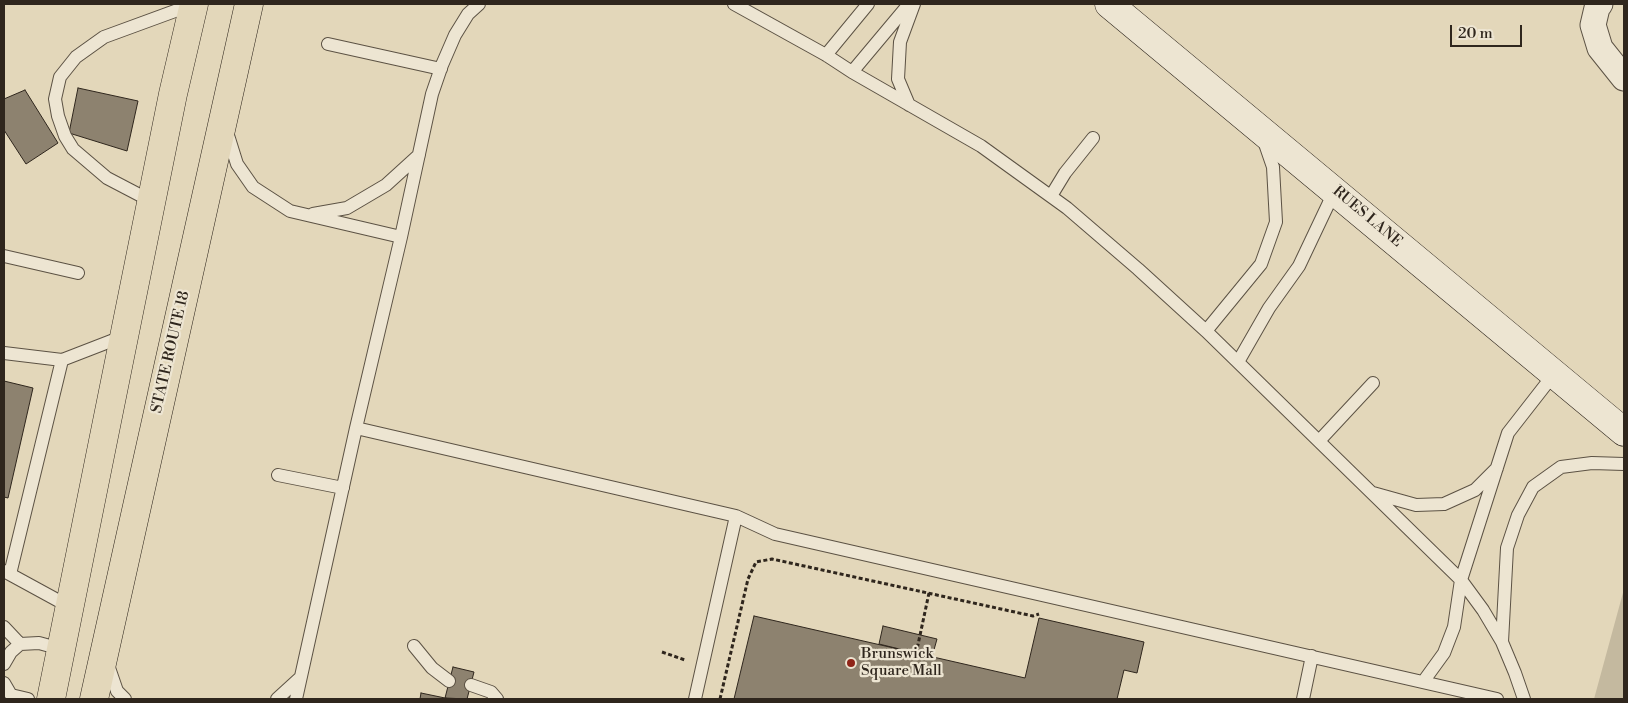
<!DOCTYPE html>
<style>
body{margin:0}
#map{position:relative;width:1628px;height:703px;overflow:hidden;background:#e3d7ba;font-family:"Libre Bodoni",serif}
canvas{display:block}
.frame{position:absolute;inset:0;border:5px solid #2f261d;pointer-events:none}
.scale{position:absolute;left:1450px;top:25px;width:72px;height:22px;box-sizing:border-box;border:2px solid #2f261d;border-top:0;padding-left:6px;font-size:15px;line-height:18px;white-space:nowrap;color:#2f261d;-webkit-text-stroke:4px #ede5d2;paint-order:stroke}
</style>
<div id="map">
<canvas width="1628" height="703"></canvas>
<div class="frame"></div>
<div class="scale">20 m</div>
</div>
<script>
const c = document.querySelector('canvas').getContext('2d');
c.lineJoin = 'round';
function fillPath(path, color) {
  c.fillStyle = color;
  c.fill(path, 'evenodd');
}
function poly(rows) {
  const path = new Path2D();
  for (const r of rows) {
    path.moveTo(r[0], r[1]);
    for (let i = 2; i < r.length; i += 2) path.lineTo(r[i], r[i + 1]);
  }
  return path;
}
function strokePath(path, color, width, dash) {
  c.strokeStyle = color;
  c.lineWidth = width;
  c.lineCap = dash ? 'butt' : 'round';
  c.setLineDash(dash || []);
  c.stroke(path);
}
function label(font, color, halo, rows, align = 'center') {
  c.font = font + ' "Libre Bodoni",serif';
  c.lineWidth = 4.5;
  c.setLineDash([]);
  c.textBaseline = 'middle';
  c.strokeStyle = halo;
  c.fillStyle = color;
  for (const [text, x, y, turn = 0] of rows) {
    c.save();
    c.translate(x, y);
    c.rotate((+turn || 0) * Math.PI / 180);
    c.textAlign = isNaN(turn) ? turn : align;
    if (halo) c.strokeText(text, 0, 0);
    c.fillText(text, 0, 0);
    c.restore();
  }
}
fillPath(poly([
 [1624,589,1624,699,1594,699]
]), '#c4b99f');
const building = poly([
 [78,88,138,101,127,151,69,133,78,88],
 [25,90,58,143,26,164,4,130,4,99,25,90],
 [4,381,33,388,8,498,4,497,4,381],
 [754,616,1025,678,1039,618,1144,642,1137,673,1124,670,1117,699,734,699,754,616],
 [883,626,937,639,932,657,879,644,883,626],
 [453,667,474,672,467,699,445,698,453,667],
 [421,693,445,698,450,699,420,699,421,693]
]);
fillPath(building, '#8d826f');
strokePath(building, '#2f261d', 1);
const service = poly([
 [734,4,826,55,852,72,981,146,1067,208,1138,269,1206,331,1461,580,1483,610,1502,642,1515,673,1524,699],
 [328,44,441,69],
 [826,55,868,4],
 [852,72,909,4],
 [909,105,898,79,900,42,914,4],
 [227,132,237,164,253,187,290,211,401,237],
 [1051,196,1065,173,1093,138],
 [151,201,107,178,73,149,65,136,58,116,55,99,60,77,76,57,104,37,194,4],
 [313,214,347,208,386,185,419,155],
 [4,256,78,273],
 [1206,331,1261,264,1276,222,1273,167,1263,138],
 [4,353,62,360,124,336],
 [1238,362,1269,308,1299,266,1335,190],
 [356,428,736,516,775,534,1497,699],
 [1319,441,1373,383],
 [278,475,343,488],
 [1373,493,1416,505,1444,504,1475,490,1497,468],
 [4,571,70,607],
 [10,574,62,360],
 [4,627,20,644],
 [1502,642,1507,548,1518,515,1533,487,1561,467,1592,463,1624,464],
 [414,646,432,668,449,681],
 [107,662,117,691,125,699],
 [4,664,11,652,20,644,39,643,61,649],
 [1423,682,1444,653,1454,627,1461,580,1508,433,1554,374],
 [4,683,11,695,28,699],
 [471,685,491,692,497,699],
 [277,699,300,678],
 [296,699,356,428,401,237,432,94,442,65,455,35,468,14,479,4],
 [695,699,736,516],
 [1303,699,1312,656]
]);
const minor = poly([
 [1600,4,1597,8,1593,25,1600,48,1624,78]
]);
const secondary = poly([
 [1109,4,1624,432]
]);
const trunk = poly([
 [51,699,173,94,194,4],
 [94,699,249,4]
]);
strokePath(service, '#5c5244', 14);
strokePath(minor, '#5c5244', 27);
strokePath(secondary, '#2f261d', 29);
strokePath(trunk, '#2f261d', 29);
strokePath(poly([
 [662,652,685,660],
 [916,654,929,593],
 [720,699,748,579,756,562,772,559,1033,616,1039,614]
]), '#2f261d', 3, [4, 2.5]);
strokePath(service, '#ede5d2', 12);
strokePath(minor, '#ede5d2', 25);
strokePath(secondary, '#ede5d2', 28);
strokePath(trunk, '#e3d7ba', 28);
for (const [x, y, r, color] of [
 [851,663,5,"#8f2418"]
]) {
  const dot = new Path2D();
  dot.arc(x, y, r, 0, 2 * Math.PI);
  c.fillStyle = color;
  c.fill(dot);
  strokePath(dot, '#ede5d2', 2);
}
label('15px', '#2f261d', '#ede5d2', [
 ["RUES LANE",1367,217,40],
 ["STATE ROUTE 18",171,352,-77]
]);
label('15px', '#2f261d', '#ede5d2', [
 ["Brunswick",861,654],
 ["Square Mall",861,671]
], 'left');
</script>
